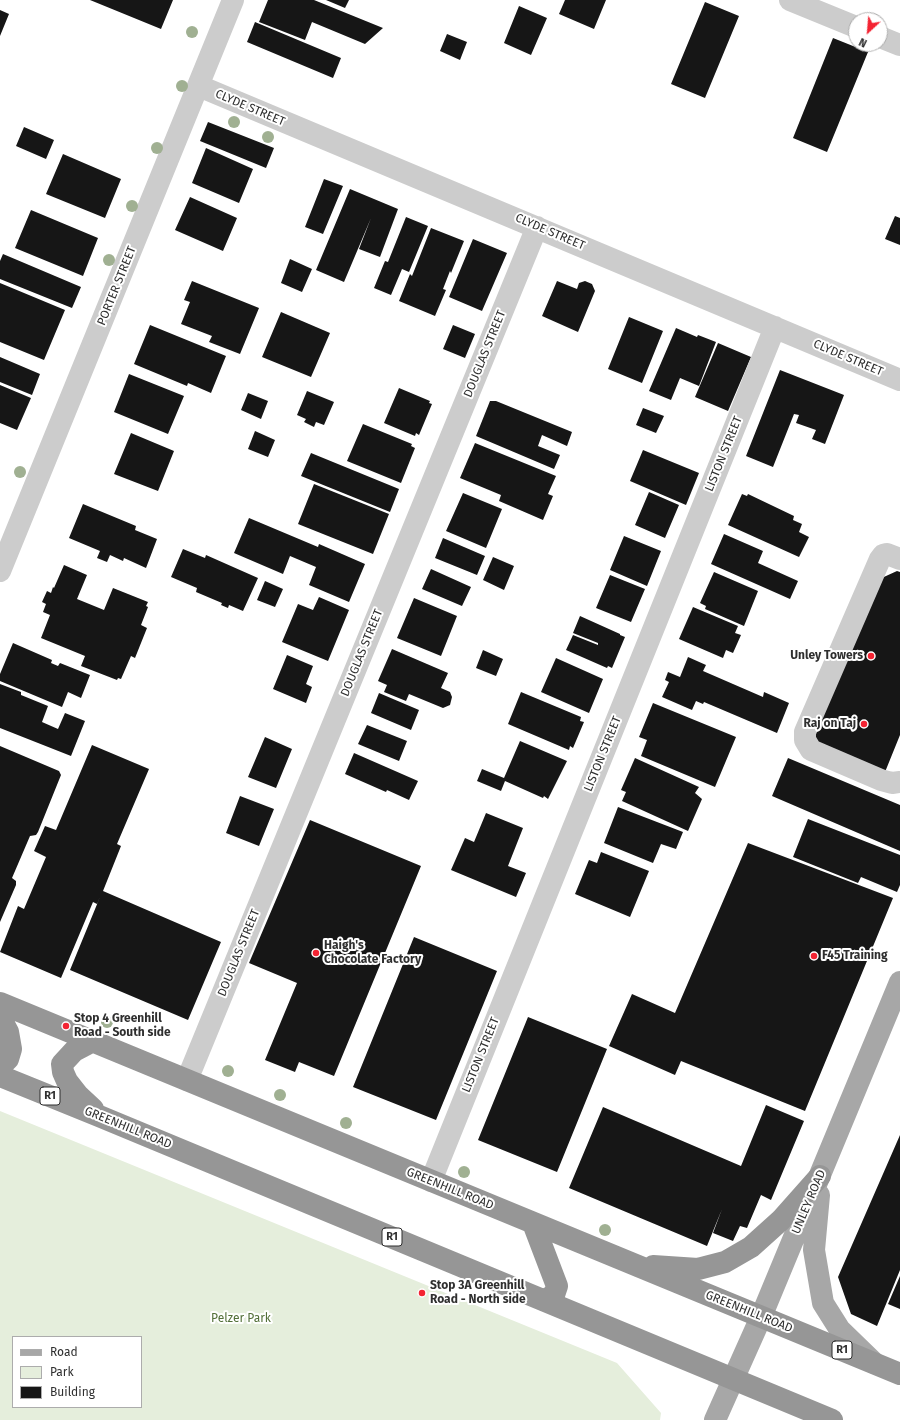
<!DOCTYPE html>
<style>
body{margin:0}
#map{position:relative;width:900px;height:1420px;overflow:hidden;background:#fff;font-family:"Fira Sans",sans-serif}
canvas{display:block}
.legend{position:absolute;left:12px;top:1336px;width:130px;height:72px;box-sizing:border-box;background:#fff;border:1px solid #acacac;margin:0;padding:5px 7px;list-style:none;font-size:12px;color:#2f2f2f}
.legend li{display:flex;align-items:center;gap:8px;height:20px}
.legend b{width:20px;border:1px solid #acacac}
.north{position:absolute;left:848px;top:12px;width:40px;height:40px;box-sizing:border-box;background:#fff;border:1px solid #acacac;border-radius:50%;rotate:206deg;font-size:11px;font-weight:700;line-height:16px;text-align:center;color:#2f2f2f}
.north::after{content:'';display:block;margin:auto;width:14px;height:18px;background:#f42332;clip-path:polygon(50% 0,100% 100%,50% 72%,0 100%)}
</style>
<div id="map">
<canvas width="900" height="1420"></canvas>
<ul class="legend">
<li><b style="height:5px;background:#a7a7a7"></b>Road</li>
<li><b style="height:11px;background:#e5eedc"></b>Park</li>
<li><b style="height:11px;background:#161616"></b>Building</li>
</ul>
<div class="north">N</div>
</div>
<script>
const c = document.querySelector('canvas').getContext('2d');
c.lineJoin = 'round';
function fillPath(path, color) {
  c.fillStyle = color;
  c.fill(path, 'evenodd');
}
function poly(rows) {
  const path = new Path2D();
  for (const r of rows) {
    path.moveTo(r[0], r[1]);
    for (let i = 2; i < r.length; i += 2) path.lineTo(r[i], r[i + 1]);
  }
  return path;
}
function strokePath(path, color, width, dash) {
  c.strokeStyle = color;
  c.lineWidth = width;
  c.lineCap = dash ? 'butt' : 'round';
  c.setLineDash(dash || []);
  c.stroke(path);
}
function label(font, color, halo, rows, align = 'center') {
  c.font = font + ' "Fira Sans",sans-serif';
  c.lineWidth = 4;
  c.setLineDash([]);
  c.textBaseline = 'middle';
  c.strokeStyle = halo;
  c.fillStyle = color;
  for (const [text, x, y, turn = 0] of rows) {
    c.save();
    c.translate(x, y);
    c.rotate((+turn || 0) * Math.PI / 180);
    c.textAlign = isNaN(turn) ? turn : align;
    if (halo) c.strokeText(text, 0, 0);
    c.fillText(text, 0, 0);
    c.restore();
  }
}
fillPath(poly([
 [0,1111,617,1363,661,1413,660,1420,0,1420],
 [13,1337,141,1337,141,1407,13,1407]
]), '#e5eedc');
fillPath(poly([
 [90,0,173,0,161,29],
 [268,0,314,0,383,28,365,44,312,22,305,40,259,22],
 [326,0,349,0,345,8],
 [565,0,606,0,594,29,559,14],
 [705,2,739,16,705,98,671,84],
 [519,6,547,18,531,55,504,43],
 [0,10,9,14,0,36],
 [255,22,341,58,333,78,247,42],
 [447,34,467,42,460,60,440,51],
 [833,38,868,52,827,152,793,138],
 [208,122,274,148,266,168,200,141],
 [24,127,54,140,46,159,16,146],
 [206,148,253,169,239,203,192,183],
 [63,154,121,179,105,218,46,194],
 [324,179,343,186,323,234,305,227],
 [350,189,398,209,380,257,359,249,371,218,344,282,316,270],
 [190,197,237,218,223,251,175,230],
 [31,210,98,238,83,276,15,248],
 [895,216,900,218,900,245,885,239],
 [406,217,428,226,409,272,402,269,391,295,374,288,385,261,388,262],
 [431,228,464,241,451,273,450,271,443,289,446,290,435,316,399,301,410,274,412,276],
 [473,239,507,253,482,311,449,297],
 [3,254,81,287,72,308,0,279,0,261],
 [290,259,312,269,302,292,281,283],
 [192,281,259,308,240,354,209,342,212,336,181,324,190,302,184,300],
 [557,281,577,289,579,283,585,281,592,284,595,291,578,332,542,316],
 [0,283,65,310,44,360,0,342],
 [281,312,330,333,311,377,262,357],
 [629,317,663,331,642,383,608,369],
 [150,325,226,356,211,393,188,383,187,386,134,364],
 [453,325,475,334,465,358,443,349],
 [676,328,697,337,698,335,716,342,699,386,680,378,671,400,649,391],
 [718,343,751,357,728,411,695,397],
 [0,357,40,374,32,395,0,382],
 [780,370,844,395,825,444,812,439,816,430,796,423,799,415,794,414,773,467,746,456],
 [129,374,184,396,168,434,114,412],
 [0,385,31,398,17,430,0,423],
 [399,388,430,401,429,403,432,404,419,435,416,433,415,436,384,423],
 [307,391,334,402,324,425,316,422,314,427,304,422,306,419,297,415],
 [248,393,268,401,261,419,241,410],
 [490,401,496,401,572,432,567,446,542,435,538,446,560,455,554,469,476,436],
 [643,408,664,416,656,433,636,425],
 [363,424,412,444,411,446,415,448,401,483,347,461],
 [255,431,275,440,268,457,248,449],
 [131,433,174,451,158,491,114,474],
 [475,443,556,476,548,494,553,496,543,520,499,501,501,495,460,478],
 [643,450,699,473,686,505,630,481],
 [311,453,399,489,390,512,301,476],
 [314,484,389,514,373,554,298,524],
 [649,492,679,505,665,538,635,525],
 [463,493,502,509,486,548,446,531],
 [742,494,747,496,748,494,794,516,793,520,802,524,799,532,809,537,799,557,728,525],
 [83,504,136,526,135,530,157,539,146,568,124,558,123,561,110,555,107,562,97,558,100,551,69,538],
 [249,518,318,547,319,544,365,564,349,602,309,585,316,567,290,556,283,574,234,553],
 [724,534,763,551,758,563,798,581,790,599,711,564],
 [624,536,661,551,647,586,610,570],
 [443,538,485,556,477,575,435,558],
 [183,549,205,558,206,555,258,578,243,611,229,605,228,608,221,605,222,603,196,592,197,588,171,577],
 [493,557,514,566,504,590,483,580],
 [64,565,87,575,77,599,104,610,113,588,148,602,146,606,148,607,141,625,147,628,135,658,131,656,121,679,118,678,117,680,81,666,85,656,41,638,50,615,43,612,46,604,42,602,47,591,51,593,53,587,54,588],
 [431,569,471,587,462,606,422,589],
 [897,571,900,572,900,735,883,777,817,749,810,731,875,581],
 [714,572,758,591,744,626,705,609,706,606,700,603],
 [610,575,645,589,631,622,596,608],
 [265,581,283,589,275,607,257,600],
 [319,597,349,610,328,661,282,642,298,604,313,610],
 [414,598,457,616,441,656,397,638],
 [693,607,738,626,735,633,741,635,733,653,726,650,723,658,679,639],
 [580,616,620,634,620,635,625,637,612,668,608,666,607,668,566,650,573,635,598,645,598,643,573,633],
 [13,643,52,660,51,663,58,666,60,663,90,675,81,698,68,692,62,707,0,681,0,674],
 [392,649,448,673,441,688,450,692,452,697,450,705,443,708,409,694,406,701,384,692,387,685,378,681],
 [483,650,503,659,496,676,476,668],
 [287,655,313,666,306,684,312,687,306,703,273,689],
 [688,657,706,665,703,671,763,697,764,692,789,703,777,733,704,702,703,704,696,701,692,710,662,697,669,682,665,680,668,672,680,677],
 [556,658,603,679,589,713,541,692],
 [0,684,21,692,21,695,48,706,42,722,58,729,65,713,85,721,71,756,0,728],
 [521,692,581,717,580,721,584,722,573,748,570,746,569,750,508,724],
 [379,693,419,710,411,730,371,713],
 [653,703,736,737,715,787,641,756,647,740,639,737],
 [367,725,407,741,399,761,358,744],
 [265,737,292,749,276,788,248,777],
 [520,741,567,761,548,799,544,796,543,798,505,781,501,791,477,781,482,769,504,778],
 [92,745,149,769,117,844,121,846,103,891,221,942,188,1020,70,970,100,897,97,904,93,902,61,978,0,952,18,906,24,909,46,857,34,851,45,826,56,830],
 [0,746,59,771,61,775,38,832,36,835,30,836,12,878,16,881,16,885,0,922],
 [354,753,418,781,409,800,387,790,386,792,345,774],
 [635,758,699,787,695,793,702,799,688,831,622,801,626,792,621,790],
 [788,758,900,805,900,851,772,796],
 [240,796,274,809,259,846,226,833],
 [618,807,683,832,676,849,661,844,653,863,604,843],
 [486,813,523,828,508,866,526,873,516,897,451,870,465,838,474,842],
 [808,819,900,855,900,885,897,892,861,877,858,883,793,857],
 [310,820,421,866,334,1076,299,1062,295,1072,265,1060,297,983,249,963],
 [748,843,893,898,805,1111,681,1061,675,1075,609,1046,632,994,675,1013],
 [601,852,649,871,630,917,575,894,589,860,597,863],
 [414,937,497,971,436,1120,353,1087],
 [528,1017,607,1049,557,1172,478,1140],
 [766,1105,804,1121,771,1200,761,1195,747,1228,740,1226,733,1241,713,1233,722,1209,707,1246,569,1188,603,1107,741,1166],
 [900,1135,900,1270,877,1326,851,1314,838,1277],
 [900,1276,900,1309,888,1304]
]), '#161616');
strokePath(poly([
 [790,0,856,27],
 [880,37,900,45],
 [199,86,900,380],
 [900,559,887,554,883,555,880,559,805,732,805,740,811,750,881,780,892,783,900,782],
 [0,571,233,0],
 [187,1080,537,227],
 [431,1181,775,327]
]), '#ccc', 22);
strokePath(poly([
 [819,1195,814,1250,823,1303,840,1330,874,1363],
 [715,1420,761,1317,900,982]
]), '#a7a7a7', 22);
strokePath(poly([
 [0,1003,900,1374],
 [0,1017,8,1032,11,1049,8,1059,0,1067],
 [93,1041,74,1051,62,1064,63,1072,67,1081,78,1095,93,1109],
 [0,1076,99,1116,832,1420],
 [533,1223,557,1286,554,1295,544,1300],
 [653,1266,698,1269,725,1262,732,1258,751,1247,781,1220,820,1176]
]), '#969696', 22);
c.fillStyle = '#a0b092';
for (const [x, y] of [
 [192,32],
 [182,86],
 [234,122],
 [268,137],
 [157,148],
 [132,206],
 [109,260],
 [20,472],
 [107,1022],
 [228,1071],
 [280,1095],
 [346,1123],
 [464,1172],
 [605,1230]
]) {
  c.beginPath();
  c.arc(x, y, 6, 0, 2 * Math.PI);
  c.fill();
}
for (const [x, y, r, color] of [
 [871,656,4,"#f42332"],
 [864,724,4,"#f42332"],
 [316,953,4,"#f42332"],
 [814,956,4,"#f42332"],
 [66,1026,4,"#f42332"],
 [422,1293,4,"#f42332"]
]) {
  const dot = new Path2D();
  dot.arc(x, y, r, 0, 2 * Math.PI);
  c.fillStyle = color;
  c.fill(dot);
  strokePath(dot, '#fff', 1.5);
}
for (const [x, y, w] of [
 [50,1096,20],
 [392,1237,20],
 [842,1350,20]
]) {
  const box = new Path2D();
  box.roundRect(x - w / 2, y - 9, w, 18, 3);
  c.fillStyle = '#fff';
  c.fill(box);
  strokePath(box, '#2f2f2f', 1);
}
label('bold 11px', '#2f2f2f', null, [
 ["R1",50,1096],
 ["R1",392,1237],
 ["R1",842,1350]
]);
label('12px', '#2f2f2f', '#fff', [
 ["CLYDE STREET",250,108,23],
 ["CLYDE STREET",550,232,23],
 ["PORTER STREET",117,286,-68],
 ["DOUGLAS STREET",485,354,-68],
 ["CLYDE STREET",848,358,23],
 ["LISTON STREET",724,454,-68],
 ["DOUGLAS STREET",362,653,-68],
 ["LISTON STREET",603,754,-68],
 ["DOUGLAS STREET",239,953,-68],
 ["LISTON STREET",481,1055,-68],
 ["GREENHILL ROAD",128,1128,22],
 ["GREENHILL ROAD",450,1189,22],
 ["UNLEY ROAD",809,1202,-67],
 ["GREENHILL ROAD",749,1312,22]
]);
label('bold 12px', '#2f2f2f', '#fff', [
 ["Unley Towers",863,656,"right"],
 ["Raj on Taj",856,724,"right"],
 ["Haigh's",324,946],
 ["Chocolate Factory",324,960],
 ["F45 Training",822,956],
 ["Stop 4 Greenhill",74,1019],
 ["Road - South side",74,1033],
 ["Stop 3A Greenhill",430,1286],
 ["Road - North side",430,1300]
], 'left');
label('12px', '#526f38', '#fff', [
 ["Pelzer Park",241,1319]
]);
</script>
